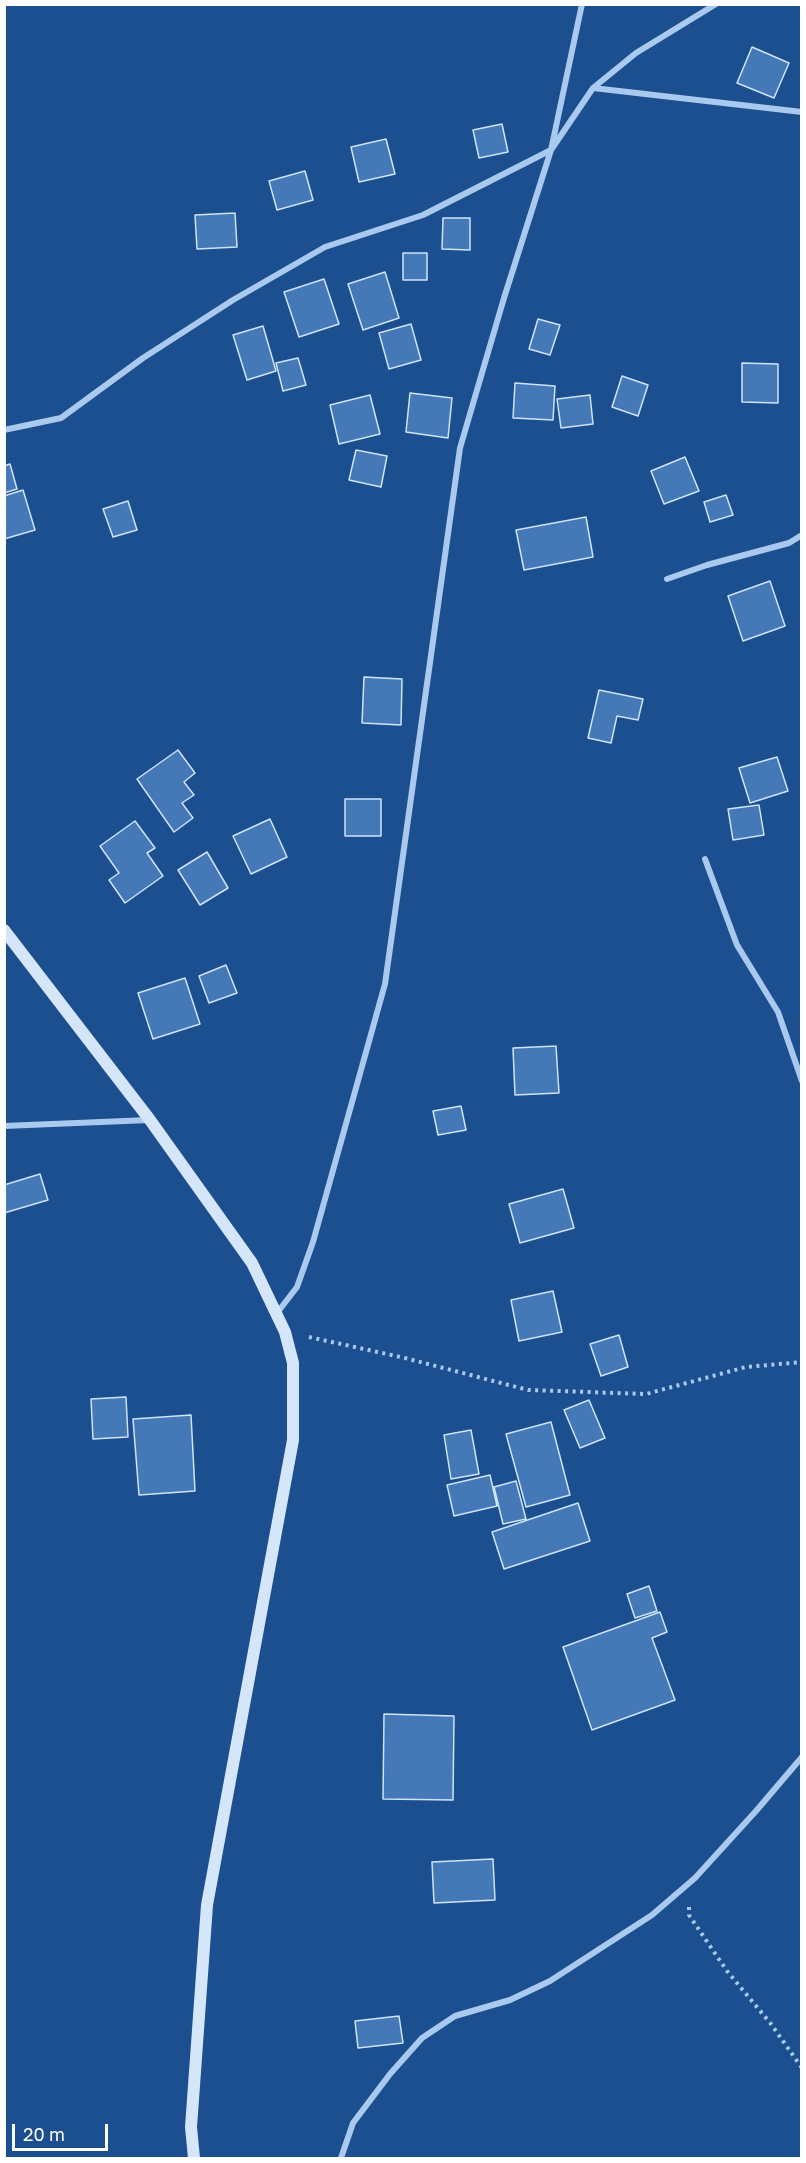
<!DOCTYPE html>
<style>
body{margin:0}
#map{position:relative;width:806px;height:2163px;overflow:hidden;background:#1b4f8f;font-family:"Golos Text",sans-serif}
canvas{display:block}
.frame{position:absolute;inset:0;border:6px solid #fff;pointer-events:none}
.scale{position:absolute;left:12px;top:2124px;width:96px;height:27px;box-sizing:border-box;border:3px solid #fff;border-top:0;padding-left:8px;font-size:18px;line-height:21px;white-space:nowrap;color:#fff;-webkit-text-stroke:4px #1b4f8f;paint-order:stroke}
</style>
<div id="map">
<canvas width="806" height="2163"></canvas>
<div class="frame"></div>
<div class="scale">20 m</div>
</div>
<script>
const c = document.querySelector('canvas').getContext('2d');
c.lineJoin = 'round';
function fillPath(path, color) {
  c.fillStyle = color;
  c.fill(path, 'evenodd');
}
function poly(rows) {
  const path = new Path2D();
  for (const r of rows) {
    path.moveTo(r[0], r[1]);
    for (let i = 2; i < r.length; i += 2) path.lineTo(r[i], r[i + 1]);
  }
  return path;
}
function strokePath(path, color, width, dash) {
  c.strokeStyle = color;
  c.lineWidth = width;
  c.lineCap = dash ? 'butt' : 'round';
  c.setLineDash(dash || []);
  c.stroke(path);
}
const building = poly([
 [752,47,789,63,774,98,737,83,752,47],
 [502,124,508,152,479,158,473,130,502,124],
 [386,139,395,174,359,182,351,147,386,139],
 [305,171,313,200,277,210,269,181,305,171],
 [235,213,237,247,197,249,195,215,235,213],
 [443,218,470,218,470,250,442,249,443,218],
 [403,253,427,253,427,280,403,280,403,253],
 [385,272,399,318,363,330,348,284,385,272],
 [324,279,339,324,299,337,284,292,324,279],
 [538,319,560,325,550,355,529,349,538,319],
 [411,324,421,360,389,369,379,333,411,324],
 [263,326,276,371,247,380,233,335,263,326],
 [298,358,306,385,283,391,276,363,298,358],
 [742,363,778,364,778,403,742,402,742,363],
 [622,376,648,385,638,416,612,407,622,376],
 [515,383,555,386,553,420,513,418,515,383],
 [410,393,452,398,448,438,406,432,410,393],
 [370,395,380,434,339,444,330,405,370,395],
 [590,395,593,424,561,428,557,399,590,395],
 [356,450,387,456,381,487,349,480,356,450],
 [685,457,699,491,664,504,651,471,685,457],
 [10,464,17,489,4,493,4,466,10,464],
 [23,490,35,530,4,539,4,496,23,490],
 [726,495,733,515,710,522,704,502,726,495],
 [128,501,137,530,113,537,103,509,128,501],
 [586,517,593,557,524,570,516,530,586,517],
 [770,581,785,626,743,641,728,596,770,581],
 [364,677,402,679,401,725,362,723,364,677],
 [599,690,643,699,638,720,617,716,611,743,588,738,599,690],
 [178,750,195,773,184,782,194,795,182,803,193,818,174,832,137,779,178,750],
 [777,757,788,791,750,803,739,768,777,757],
 [345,799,381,799,381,836,345,836,345,799],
 [759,805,764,835,733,840,728,809,759,805],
 [270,819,287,857,251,874,233,836,270,819],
 [135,821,155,848,147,853,163,876,125,903,109,880,119,873,100,846,135,821],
 [207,852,228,888,200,905,178,870,207,852],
 [226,965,237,993,209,1003,199,976,226,965],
 [185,978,200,1024,153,1039,138,993,185,978],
 [556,1046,559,1093,515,1095,513,1048,556,1046],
 [461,1106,466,1130,438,1135,433,1111,461,1106],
 [40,1174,48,1200,4,1213,4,1185,40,1174],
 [563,1189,574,1228,520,1243,509,1204,563,1189],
 [553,1291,562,1332,519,1341,511,1300,553,1291],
 [619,1335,628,1367,601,1376,590,1344,619,1335],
 [126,1397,128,1437,93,1439,91,1399,126,1397],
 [589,1400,605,1438,580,1448,564,1410,589,1400],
 [191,1415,195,1491,139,1495,133,1419,191,1415],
 [551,1422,570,1495,526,1507,506,1434,551,1422],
 [471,1430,479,1474,451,1479,444,1435,471,1430],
 [490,1475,497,1506,454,1516,447,1485,490,1475],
 [516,1481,526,1519,503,1524,494,1487,516,1481],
 [578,1503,590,1541,504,1569,492,1532,578,1503],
 [649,1586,657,1611,635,1618,627,1594,649,1586],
 [660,1612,667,1632,652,1638,675,1700,592,1730,563,1647,660,1612],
 [384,1714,454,1716,453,1800,383,1799,384,1714],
 [493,1859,495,1900,434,1903,432,1862,493,1859],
 [399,2016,403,2043,358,2048,355,2021,399,2016]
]);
fillPath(building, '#4478b7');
strokePath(building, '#cfe3fa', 1.5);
strokePath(poly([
 [309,1337,405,1358,528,1390,646,1394,746,1367,802,1362],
 [689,1907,689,1915,727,1971,771,2024,802,2068]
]), '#a9c9ee', 4, [3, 4.5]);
strokePath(poly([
 [593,88,802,112],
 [4,430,61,418,143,358,233,300,325,247,423,215,551,150,593,88,636,53,716,4],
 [667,579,707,565,789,543,802,535],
 [705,859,737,945,778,1012,802,1081],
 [4,1126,149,1120],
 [277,1313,297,1287,313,1242,385,984,460,448,504,298,551,150,582,4],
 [341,2158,353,2123,390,2074,422,2038,455,2016,510,2000,550,1981,652,1915,695,1878,756,1811,802,1757]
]), '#a9c9ee', 6);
strokePath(poly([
 [4,930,150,1120,252,1263,285,1332,293,1363,293,1440,207,1905,191,2127,194,2158]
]), '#d6e6fa', 12);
</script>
